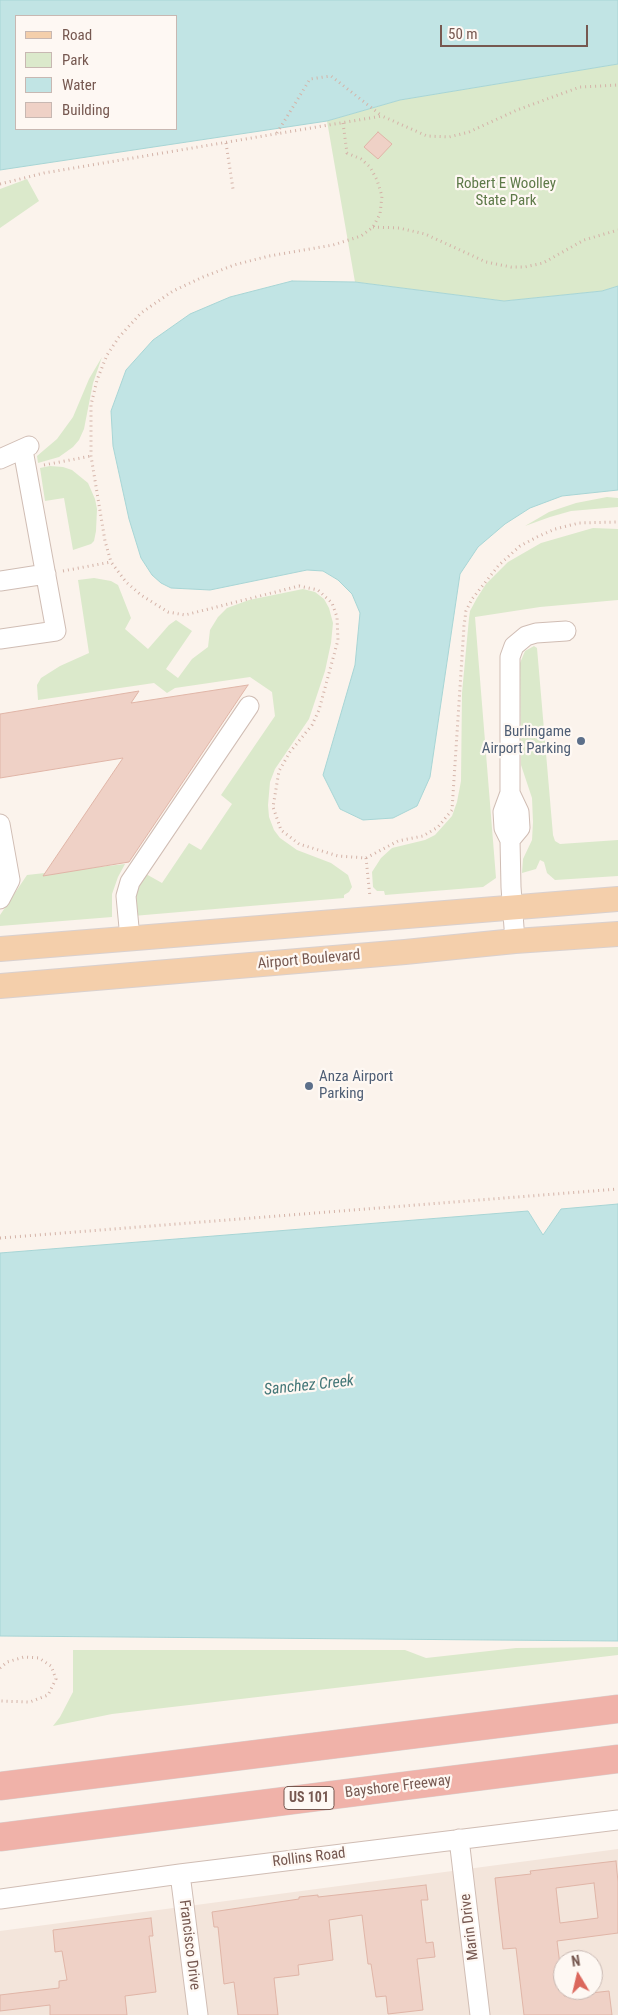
<!DOCTYPE html>
<style>
body{margin:0}
#map{position:relative;width:618px;height:2015px;overflow:hidden;background:#fbf3ec;font-family:"Roboto Condensed",sans-serif}
canvas{display:block}
.legend{position:absolute;left:15px;top:15px;width:162px;height:115px;box-sizing:border-box;background:#fef8f3;border:1px solid #c8b8b2;margin:0;padding:6px 9px;list-style:none;font-size:15px;color:#765850}
.legend li{display:flex;align-items:center;gap:10px;height:25px}
.legend b{width:25px;border:1px solid #c8b8b2}
.north{position:absolute;left:553px;top:1950px;width:50px;height:50px;box-sizing:border-box;background:#fef8f3;border:1px solid #c8b8b2;border-radius:50%;rotate:351deg;font-size:14px;font-weight:700;line-height:20px;text-align:center;color:#765850}
.north::after{content:'';display:block;margin:auto;width:18px;height:22px;background:#db675c;clip-path:polygon(50% 0,100% 100%,50% 72%,0 100%)}
.scale{position:absolute;left:440px;top:25px;width:148px;height:22px;box-sizing:border-box;border:2px solid #765850;border-top:0;padding-left:6px;font-size:15px;line-height:18px;white-space:nowrap;color:#765850;-webkit-text-stroke:4px #fef8f3;paint-order:stroke}
</style>
<div id="map">
<canvas width="618" height="2015"></canvas>
<ul class="legend">
<li><b style="height:6px;background:#f4cfab"></b>Road</li>
<li><b style="height:14px;background:#dbe9cb"></b>Park</li>
<li><b style="height:14px;background:#c1e4e4"></b>Water</li>
<li><b style="height:14px;background:#efd1c6"></b>Building</li>
</ul>
<div class="north">N</div>
<div class="scale">50 m</div>
</div>
<script>
const c = document.querySelector('canvas').getContext('2d');
c.lineJoin = 'round';
function fillPath(path, color) {
  c.fillStyle = color;
  c.fill(path, 'evenodd');
}
function poly(rows) {
  const path = new Path2D();
  for (const r of rows) {
    path.moveTo(r[0], r[1]);
    for (let i = 2; i < r.length; i += 2) path.lineTo(r[i], r[i + 1]);
  }
  return path;
}
function strokePath(path, color, width, dash) {
  c.strokeStyle = color;
  c.lineWidth = width;
  c.lineCap = dash ? 'butt' : 'round';
  c.setLineDash(dash || []);
  c.stroke(path);
}
function label(font, color, halo, rows, align = 'center') {
  c.font = font + ' "Roboto Condensed",sans-serif';
  c.lineWidth = 4.5;
  c.setLineDash([]);
  c.textBaseline = 'middle';
  c.strokeStyle = halo;
  c.fillStyle = color;
  for (const [text, x, y, turn = 0] of rows) {
    c.save();
    c.translate(x, y);
    c.rotate((+turn || 0) * Math.PI / 180);
    c.textAlign = isNaN(turn) ? turn : align;
    if (halo) c.strokeText(text, 0, 0);
    c.fillText(text, 0, 0);
    c.restore();
  }
}
fillPath(poly([
 [618,1849,618,2015,0,2015,0,1931],
 [563,1960,593,1960,593,1990,563,1990]
]), '#f3e5db');
fillPath(poly([
 [618,64,618,286,602,291,504,301,355,282,327,121,400,100],
 [27,179,39,201,0,228,0,189],
 [102,357,93,383,84,429,79,440,73,447,59,457,38,463,37,456,57,439,73,417,89,379],
 [50,466,63,467,72,470,88,483,95,499,97,509,96,531,94,541,91,544,73,550,64,498,45,501,40,468],
 [607,497,618,498,618,507,571,511,550,517,525,526,549,512,576,503],
 [593,528,618,529,618,600,540,607,475,617,496,878,483,887,385,895,384,891,377,891,373,887,372,872,381,858,392,848,425,840,435,835,452,816,457,802,461,781,462,693,469,618,470,611,477,598,486,584,508,562,541,543],
 [94,578,111,581,118,585,131,618,125,629,148,649,169,625,176,620,192,631,166,669,178,678,192,659,208,647,210,630,218,617,227,608,249,600,303,589,315,592,324,599,329,608,333,623,331,643,325,671,309,719,275,769,270,782,268,805,269,817,274,830,280,838,297,850,331,863,348,875,352,887,349,892,344,895,344,898,133,916,133,906,137,887,146,874,162,883,189,843,201,850,232,804,221,795,275,716,272,692,250,677,175,688,167,693,154,683,38,700,37,685,41,678,60,666,89,653,78,580],
 [534,646,537,648,553,835,555,841,560,844,618,840,618,876,555,880,547,873,544,862,540,860,536,869,522,873,523,859,532,840,533,822,532,798,521,765,520,663,525,651],
 [125,864,118,877,112,894,112,917,0,926,0,915,27,875],
 [618,1647,618,1655,112,1714,53,1726,60,1717,73,1692,73,1650,405,1650,426,1658,516,1648]
]), '#dbe9cb');
const water = poly([
 [0,0,618,0,618,64,400,100,327,121,0,170,0,0],
 [16,16,176,16,176,129,16,129,16,16],
 [292,281,355,282,504,301,602,291,618,286,618,490,562,496,530,508,505,524,478,547,460,574,430,777,417,806,393,818,363,820,340,809,323,775,355,665,360,613,352,594,338,580,323,571,307,570,210,590,171,588,161,583,152,575,141,558,129,519,113,446,111,411,126,370,153,340,190,314,230,297,292,281],
 [618,1204,618,1641,0,1636,0,1253,528,1211,543,1235,561,1209,618,1204]
]);
fillPath(water, '#c1e4e4');
strokePath(water, '#a8d5d5', 1);
const building = poly([
 [378,132,392,144,378,159,364,147,378,132],
 [248,685,129,862,43,876,123,758,0,778,0,714,139,691,131,703,248,685],
 [616,1861,618,1882,618,1933,557,1941,564,1996,609,1991,612,2015,524,2015,516,1948,503,1949,495,1878,531,1874,530,1871,616,1861],
 [594,1883,598,1918,560,1923,556,1888,594,1883],
 [426,1885,428,1900,421,1900,426,1943,433,1942,435,1957,417,1959,423,2010,388,2014,386,1996,376,1997,371,1964,368,1964,362,1915,329,1920,333,1960,298,1965,299,1975,274,1978,278,2015,238,2015,234,1982,224,1984,218,1927,214,1927,212,1912,299,1899,299,1897,318,1895,318,1897,426,1885],
 [151,1918,153,1936,149,1936,156,1992,125,1996,127,2015,50,2015,50,2005,0,2011,0,1995,59,1988,59,1981,67,1980,62,1951,55,1952,53,1930,151,1918]
]);
fillPath(building, '#efd1c6');
strokePath(building, '#e0b5a7', 1);
const minor = poly([
 [0,459,29,446],
 [0,581,46,574],
 [0,639,56,631,23,450],
 [510,793,510,657,514,646,526,636,536,633,566,631],
 [0,824,10,880,0,899],
 [510,840,520,828,519,812,510,793,503,812,504,828,510,840,511,887,515,941],
 [130,938,126,896,130,882,249,706],
 [459,1839,480,2015],
 [180,1874,198,2015],
 [0,1899,180,1874,618,1820]
]);
const major = poly([
 [0,949,618,899],
 [0,986,405,952,515,941,618,934]
]);
const highway = poly([
 [0,1786,618,1709],
 [0,1837,618,1759]
]);
strokePath(minor, '#d0bdb4', 21);
strokePath(major, '#d9d0ce', 26);
strokePath(highway, '#d9d0ce', 29);
strokePath(poly([
 [343,123,347,153,361,159,370,167,377,180,382,196,380,214,373,227,361,236,333,245,269,256,234,265,203,277,173,291,141,313,119,337,107,355,97,380,91,405,91,456,105,541,111,562,126,582,141,595,168,612,185,615,299,586,318,590,332,603,337,617,338,640,319,710,312,725,290,752,279,771,273,807,281,830,299,844,338,856,366,858,398,841,423,836,438,827,452,810,464,626,466,611,472,599,499,565,520,546,537,537,555,529,579,523,618,522],
 [277,133,310,79,331,76,382,116],
 [226,143,233,189],
 [0,184,44,173,382,116,427,136,449,137,469,132,517,110,580,87,618,85],
 [373,227,399,228,425,234,486,262,511,267,525,267,543,263,584,240,618,230],
 [44,465,91,456],
 [63,571,111,562],
 [366,858,370,897],
 [0,1238,618,1189],
 [0,1668,7,1662,24,1657,39,1658,51,1666,56,1679,48,1695,30,1702,0,1701]
]), '#d4b3a8', 3, [1, 4]);
strokePath(minor, '#fff', 19);
strokePath(major, '#f4cfab', 24);
strokePath(highway, '#f0b2a9', 28);
for (const [x, y, r, color] of [
 [581,741,5,"#5c6f8a"],
 [309,1086,5,"#5c6f8a"]
]) {
  const dot = new Path2D();
  dot.arc(x, y, r, 0, 2 * Math.PI);
  c.fillStyle = color;
  c.fill(dot);
  strokePath(dot, '#fef8f3', 2);
}
for (const [x, y, w] of [
 [309,1798,50]
]) {
  const box = new Path2D();
  box.roundRect(x - w / 2, y - 11.5, w, 23, 4);
  c.fillStyle = '#fef8f3';
  c.fill(box);
  strokePath(box, '#765850', 1);
}
label('bold 14px', '#765850', null, [
 ["US 101",309,1798]
]);
label('15px', '#5e7a49', '#fef8f3', [
 ["Robert E Woolley",506,184],
 ["State Park",506,201]
]);
label('15px', '#4e5e75', '#fef8f3', [
 ["Burlingame",571,732],
 ["Airport Parking",571,749],
 ["Anza Airport",319,1077,"left"],
 ["Parking",319,1094,"left"]
], 'right');
label('15px', '#765850', '#fef8f3', [
 ["Airport Boulevard",309,960,-5],
 ["Bayshore Freeway",398,1787,-7],
 ["Rollins Road",309,1858,-7],
 ["Marin Drive",470,1927,-97],
 ["Francisco Drive",189,1945,83]
]);
label('italic 16px', '#447778', '#fef8f3', [
 ["Sanchez Creek",309,1386,-6]
]);
</script>
